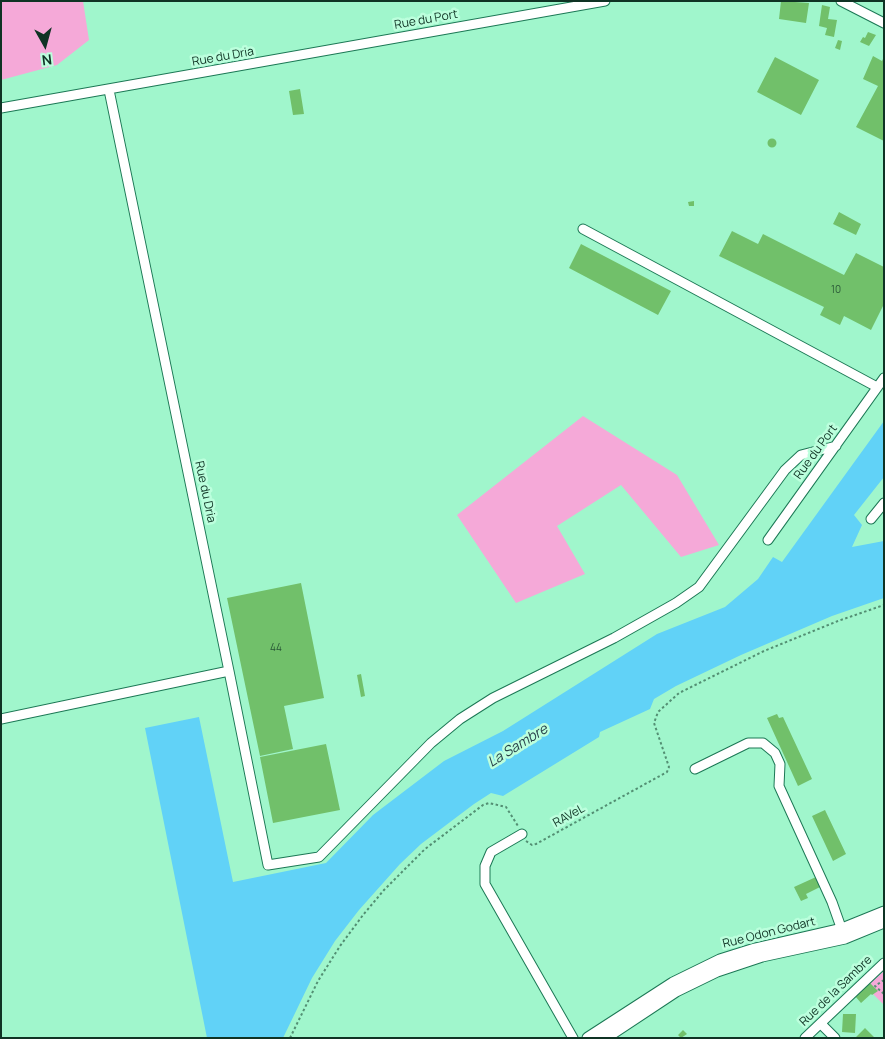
<!DOCTYPE html>
<style>
body{margin:0}
#map{position:relative;width:885px;height:1039px;overflow:hidden;background:#a0f6cc;font-family:Manrope,sans-serif}
canvas{display:block}
.frame{position:absolute;inset:0;border:2px solid #0f3324;pointer-events:none}
.north{position:absolute;left:20px;top:20px;width:50px;height:50px;-webkit-text-stroke:4px #bcffdd;paint-order:stroke;rotate:173deg;font-size:14px;font-weight:700;line-height:20px;text-align:center;color:#0f3324}
.north::after{content:'';display:block;margin:auto;width:18px;height:22px;background:#0f3324;clip-path:polygon(50% 0,100% 100%,50% 72%,0 100%)}
</style>
<div id="map">
<canvas width="885" height="1039"></canvas>
<div class="frame"></div>
<div class="north">N</div>
</div>
<script>
const c = document.querySelector('canvas').getContext('2d');
c.lineJoin = 'round';
function fillPath(path, color) {
  c.fillStyle = color;
  c.fill(path, 'evenodd');
}
function poly(rows) {
  const path = new Path2D();
  for (const r of rows) {
    if (r.length === 3) {
      path.moveTo(r[0] + r[2], r[1]);
      path.arc(r[0], r[1], r[2], 0, 2 * Math.PI);
      continue;
    }
    path.moveTo(r[0], r[1]);
    for (let i = 2; i < r.length; i += 2) path.lineTo(r[i], r[i + 1]);
  }
  return path;
}
function strokePath(path, color, width, dash) {
  c.strokeStyle = color;
  c.lineWidth = width;
  c.lineCap = dash ? 'butt' : 'round';
  c.setLineDash(dash || []);
  c.stroke(path);
}
function label(font, color, halo, rows, align = 'center') {
  c.font = font + ' Manrope,sans-serif';
  c.lineWidth = 5;
  c.setLineDash([]);
  c.textBaseline = 'middle';
  c.strokeStyle = halo;
  c.fillStyle = color;
  for (const [text, x, y, turn = 0] of rows) {
    c.save();
    c.translate(x, y);
    c.rotate((+turn || 0) * Math.PI / 180);
    c.textAlign = isNaN(turn) ? turn : align;
    if (halo) c.strokeText(text, 0, 0);
    c.fillText(text, 0, 0);
    c.restore();
  }
}
fillPath(poly([
 [1,1,83,1,89,40,57,65,1,80],
 [583,416,677,475,719,545,681,557,621,485,557,526,585,574,516,603,457,515],
 [884,971,884,1005,866,987]
]), '#f5a9d8');
fillPath(poly([
 [884,421,884,477,854,515,862,525,852,547,884,541,884,598,832,616,741,655,676,686,654,699,650,709,600,732,599,737,503,796,491,793,474,804,421,844,400,864,359,910,335,941,312,978,283,1038,207,1038,145,728,199,717,233,882,326,863,373,815,444,761,503,731,657,634,725,607,758,579,773,557,782,562]
]), '#61d2f7');
fillPath(poly([
 [781,1,809,3,806,23,779,19],
 [822,5,830,7,828,19,837,20,834,37,825,35,827,28,819,26],
 [868,32,876,35,869,46,860,42,863,37,865,38],
 [838,40,842,41,840,50,835,48],
 [873,56,882,61,884,57,884,141,856,127,878,86,863,79],
 [775,57,819,80,801,115,757,92],
 [300,89,304,114,293,115,289,91],
 [772,143,4.5],
 [694,201,694,206,689,206,688,202],
 [839,212,861,224,856,235,833,224],
 [732,231,758,244,763,234,844,275,856,253,884,267,884,304,871,330,844,316,840,325,820,315,824,307,719,256],
 [581,244,671,291,658,315,569,268],
 [301,583,324,698,284,706,293,749,260,756,227,598],
 [361,674,365,696,361,697,357,675],
 [777,714,779,718,783,717,812,779,798,786,767,718],
 [326,744,340,810,273,823,260,757],
 [825,810,846,854,833,861,812,816],
 [816,877,820,887,806,894,808,898,801,901,794,887],
 [870,983,878,991,872,995,871,994,861,1003,855,996],
 [843,1014,856,1014,855,1033,842,1032],
 [865,1028,875,1038,855,1038],
 [683,1030,687,1034,681,1038,678,1035]
]), '#71c06a');
const minor = poly([
 [841,1,884,23],
 [1,108,605,1],
 [583,229,877,387],
 [871,519,884,503],
 [768,540,884,378],
 [229,671,268,865,319,857,431,743,460,719,493,698,614,638,676,603,699,587,785,470,801,455,836,446],
 [1,719,229,671,109,90],
 [695,769,748,743,763,743,775,753,780,764,779,786,832,902,843,933],
 [522,834,491,852,485,866,485,884,573,1038],
 [821,1024,835,1038],
 [805,1038,884,963]
]);
const major = poly([
 [588,1038,673,983,720,960,755,949,842,929,884,912],
 [605,1038,676,991,717,971,762,956,845,938,884,922]
]);
strokePath(minor, '#1c7855', 11);
strokePath(major, '#1c7855', 13);
strokePath(poly([
 [526,841,532,845,536,844,667,772,669,767,654,723,658,712,679,693,764,651,838,621,884,605],
 [884,980,875,986,884,994],
 [290,1038,318,981,340,946,363,915,384,890,425,849,483,805,489,803,506,807,518,826]
]), '#538f73', 2, [2.5, 2.5]);
strokePath(minor, '#fff', 9);
strokePath(major, '#fff', 11);
label('10px', '#285636', null, [
 ["10",836,290],
 ["44",276,648]
]);
label('12px', '#0f3324', '#bcffdd', [
 ["Rue du Port",426,20,-10],
 ["Rue du Dria",223,57,-10],
 ["Rue du Port",816,452,-54],
 ["Rue du Dria",205,492,78],
 ["RAVeL",569,816,-29],
 ["Rue Odon Godart",769,933,-14],
 ["Rue de la Sambre",836,991,-44]
]);
label('italic 14px', '#28414a', '#bcffdd', [
 ["La Sambre",518,746,-32]
]);
</script>
